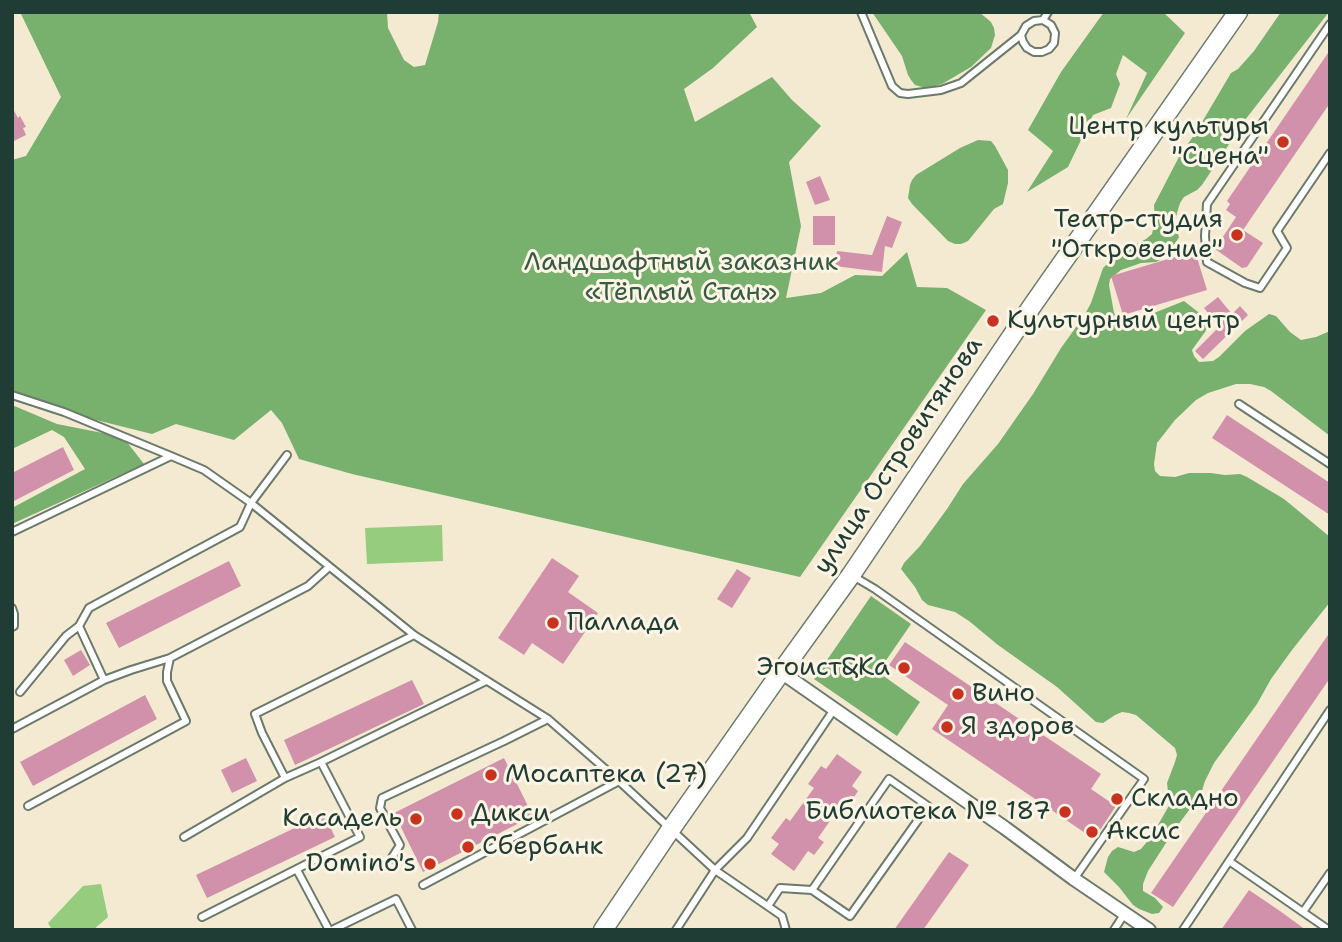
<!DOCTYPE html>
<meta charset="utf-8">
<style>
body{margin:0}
#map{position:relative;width:1342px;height:942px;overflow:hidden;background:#f4ead1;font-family:"Shantell Sans",sans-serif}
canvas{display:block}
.frame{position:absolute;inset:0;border:14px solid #1f3d34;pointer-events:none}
</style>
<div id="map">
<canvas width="1342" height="942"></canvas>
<div class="frame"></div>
</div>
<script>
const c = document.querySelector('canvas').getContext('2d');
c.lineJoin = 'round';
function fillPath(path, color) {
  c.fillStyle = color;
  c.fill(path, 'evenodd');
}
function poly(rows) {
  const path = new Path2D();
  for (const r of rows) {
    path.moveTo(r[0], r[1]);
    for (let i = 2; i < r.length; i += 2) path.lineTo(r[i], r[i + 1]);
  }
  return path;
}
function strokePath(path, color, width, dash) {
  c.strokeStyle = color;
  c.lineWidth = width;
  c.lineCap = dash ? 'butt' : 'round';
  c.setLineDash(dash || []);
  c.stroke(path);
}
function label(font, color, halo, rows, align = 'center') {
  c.font = font + ' "Shantell Sans",sans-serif';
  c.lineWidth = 6;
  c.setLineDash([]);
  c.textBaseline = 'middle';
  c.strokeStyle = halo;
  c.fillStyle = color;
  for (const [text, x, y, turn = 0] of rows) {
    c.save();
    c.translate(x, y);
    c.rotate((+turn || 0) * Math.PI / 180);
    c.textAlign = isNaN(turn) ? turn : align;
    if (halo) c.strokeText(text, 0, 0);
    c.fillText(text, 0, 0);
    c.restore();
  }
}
fillPath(poly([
 [442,525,443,561,367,564,365,528],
 [101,884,108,917,93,930,52,930,48,923,83,886]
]), '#96cc7e');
fillPath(poly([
 [20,12,387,12,388,28,404,60,414,67,425,65,438,22,439,12,749,12,757,27,713,68,684,89,695,122,772,77,792,100,821,126,789,162,801,226,786,298,821,293,855,275,882,276,907,252,917,287,947,288,986,310,800,577,352,474,299,459,282,423,271,410,234,440,176,424,152,434,64,412,12,392,12,160,26,156,61,97],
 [872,12,979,12,991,22,994,28,995,35,991,48,971,67,942,84,929,88,922,87,915,85,911,80,908,75,902,56],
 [1104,12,1163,12,1185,33,1126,119,1147,73,1123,55,1116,74,1120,84,1111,108,1093,115,1068,167,1027,192,1053,151,1028,130,1061,72],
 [1281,12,1329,12,1245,120,1202,185,1197,190,1184,197,1180,203,1174,223,1179,237,1168,256,1156,262,1141,263,1121,270,1110,279,1109,285,1114,313,1119,318,1134,318,1149,315,1184,301,1207,319,1208,326,1205,332,1192,350,1194,356,1199,362,1213,361,1219,357,1245,331,1269,314,1276,316,1290,332,1301,340,1316,337,1330,331,1330,436,1271,391,1264,387,1250,384,1236,384,1208,393,1196,400,1175,420,1157,443,1154,464,1155,471,1160,476,1175,477,1189,473,1211,473,1225,475,1240,474,1247,477,1284,499,1330,537,1330,602,1292,650,1271,679,1257,704,1214,763,1205,781,1201,794,1175,829,1148,871,1143,884,1143,891,1155,898,1163,907,1159,913,1152,914,1139,909,1133,905,1119,887,1104,872,1108,857,1112,851,1118,847,1134,852,1141,849,1151,837,1170,804,1172,797,1168,791,1167,783,1175,762,1177,755,1175,748,1136,715,1129,713,1122,712,1115,715,1103,723,1096,722,1057,687,998,645,969,621,955,612,928,605,922,600,915,587,901,569,904,563,920,546,947,509,963,484,998,444,1033,394,1061,348,1084,316,1091,303,1103,268,1119,253,1146,239,1152,234,1155,220,1154,205,1181,153,1195,134,1231,73,1238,69,1254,51],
 [978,140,991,141,995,146,1008,170,1008,183,1003,204,994,209,968,241,961,244,955,244,948,241,912,204,908,198,910,185,912,180,916,175,960,148],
 [12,405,57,424,123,437,144,464,12,524,12,508,85,469,64,437,52,430,12,449],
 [871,596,911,624,878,672,920,702,897,736,814,679]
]), '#78b06d');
fillPath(poly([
 [1330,50,1330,103,1243,230,1263,243,1247,267,1242,268,1215,249,1236,217,1226,210,1230,204,1227,201],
 [12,107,18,118,20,116,26,127,23,128,26,135,12,142],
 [820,176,830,200,815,205,806,182],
 [813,216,835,216,835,245,813,245],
 [887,216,902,222,892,248,885,246,882,272,835,266,837,251,872,255],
 [1195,251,1207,290,1123,315,1111,276],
 [1218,297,1232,314,1240,306,1248,315,1203,359,1195,351,1219,327,1204,308],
 [1227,415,1330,483,1330,515,1212,438],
 [63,447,74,470,12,502,12,473],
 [552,558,579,576,568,592,598,613,563,664,532,643,524,655,498,638],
 [229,561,241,586,119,648,106,623],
 [737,569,751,578,732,608,717,599],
 [1330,632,1330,678,1173,907,1151,893],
 [905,642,1101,774,1091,789,1116,806,1094,839,932,729,948,705,889,665],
 [81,650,90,665,73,676,64,660],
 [412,680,424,704,295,765,284,740],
 [145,695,157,719,33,786,20,762],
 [837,754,862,772,852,786,858,791,849,805,844,801,818,838,824,842,814,855,808,851,794,871,771,854,779,844,771,838,786,818,790,821,814,788,808,784,821,766,826,769],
 [246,758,257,781,232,793,221,770],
 [504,758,533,816,423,872,394,813],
 [324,814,335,837,207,898,196,875],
 [949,852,969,865,923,930,894,930],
 [1249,890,1280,911,1306,930,1221,930]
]), '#d291aa');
const service = poly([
 [861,12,892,86,900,93,908,94,941,90,961,83,1021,35,1026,26,1034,21,1043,20,1048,12],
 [1330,24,1207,204,1205,236,1207,262,1245,283,1260,288,1287,248,1277,231,1330,153],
 [1021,35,1023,42,1027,48,1034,52,1042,52,1049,49,1054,43,1055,33,1051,25,1043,20],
 [12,395,64,412,171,456],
 [1239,404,1330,464],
 [12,532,171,456,204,470,251,503,414,635,548,719,619,781,715,870,782,916,786,930],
 [853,576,875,589,1144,779,1074,879],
 [12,608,14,614,14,626,12,627],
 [104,680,79,626,89,608,240,527,251,503,287,455],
 [20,692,66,636,79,626],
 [12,729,104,680,131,670,170,658],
 [285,778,262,733,255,714,414,635],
 [28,806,186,721,167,681,167,672,170,658,308,586,329,567],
 [184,837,285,778,321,762,486,681],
 [391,859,400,845,380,808,382,798,504,741,548,719],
 [1229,861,1329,930],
 [297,870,329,930],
 [423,885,619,781],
 [768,906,780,888,812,890,889,779,928,806,850,916,812,890],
 [1303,912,1330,873],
 [202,917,360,837,321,762],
 [332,930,396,899,412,930],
 [676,930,715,870,747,838,835,708],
 [1114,930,1125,913],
 [1183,930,1330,710]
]);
const minor = poly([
 [781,672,1005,828,1074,879,1149,930]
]);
const secondary = poly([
 [603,930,671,829,781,672,851,575,1032,306,1238,12]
]);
strokePath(service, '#6a7a6b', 10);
strokePath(minor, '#6a7a6b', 16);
strokePath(secondary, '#6a7a6b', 21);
strokePath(service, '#fff', 6);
strokePath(minor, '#fff', 12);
strokePath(secondary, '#fff', 18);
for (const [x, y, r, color] of [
 [1283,142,7,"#c8321e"],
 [1237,235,7,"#c8321e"],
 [993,321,7,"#c8321e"],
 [553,623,7,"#c8321e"],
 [904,668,7,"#c8321e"],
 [958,694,7,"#c8321e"],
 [947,727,7,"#c8321e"],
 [491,775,7,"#c8321e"],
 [1117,799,7,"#c8321e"],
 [1065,812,7,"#c8321e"],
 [457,814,7,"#c8321e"],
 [416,819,7,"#c8321e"],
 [1092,832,7,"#c8321e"],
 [468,847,7,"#c8321e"],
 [430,864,7,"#c8321e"]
]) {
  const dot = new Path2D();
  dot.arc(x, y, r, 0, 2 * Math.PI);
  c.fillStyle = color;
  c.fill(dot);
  strokePath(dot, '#fcf5e5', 2.5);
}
label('26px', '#1f3d34', '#fcf5e5', [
 ["Центр культуры",1269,127,"right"],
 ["\"Сцена\"",1269,157,"right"],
 ["Театр-студия",1223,220,"right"],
 ["\"Откровение\"",1223,250,"right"],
 ["Культурный центр",1007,321],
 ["Паллада",567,623],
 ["Эгоист&Ка",890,668,"right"],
 ["Вино",972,694],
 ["Я здоров",961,727],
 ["Мосаптека (27)",505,775],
 ["Складно",1131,799],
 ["Библиотека № 187",1051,812,"right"],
 ["Дикси",471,814],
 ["Касадель",402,819,"right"],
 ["Аксис",1106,832],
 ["Сбербанк",482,847],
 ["Domino's",416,864,"right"]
], 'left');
label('26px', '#375a43', '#fcf5e5', [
 ["Ландшафтный заказник",681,263],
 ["«Тёплый Стан»",681,293]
]);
label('26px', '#1f3d34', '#fcf5e5', [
 ["улица Островитянова",899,456,-56]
]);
</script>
